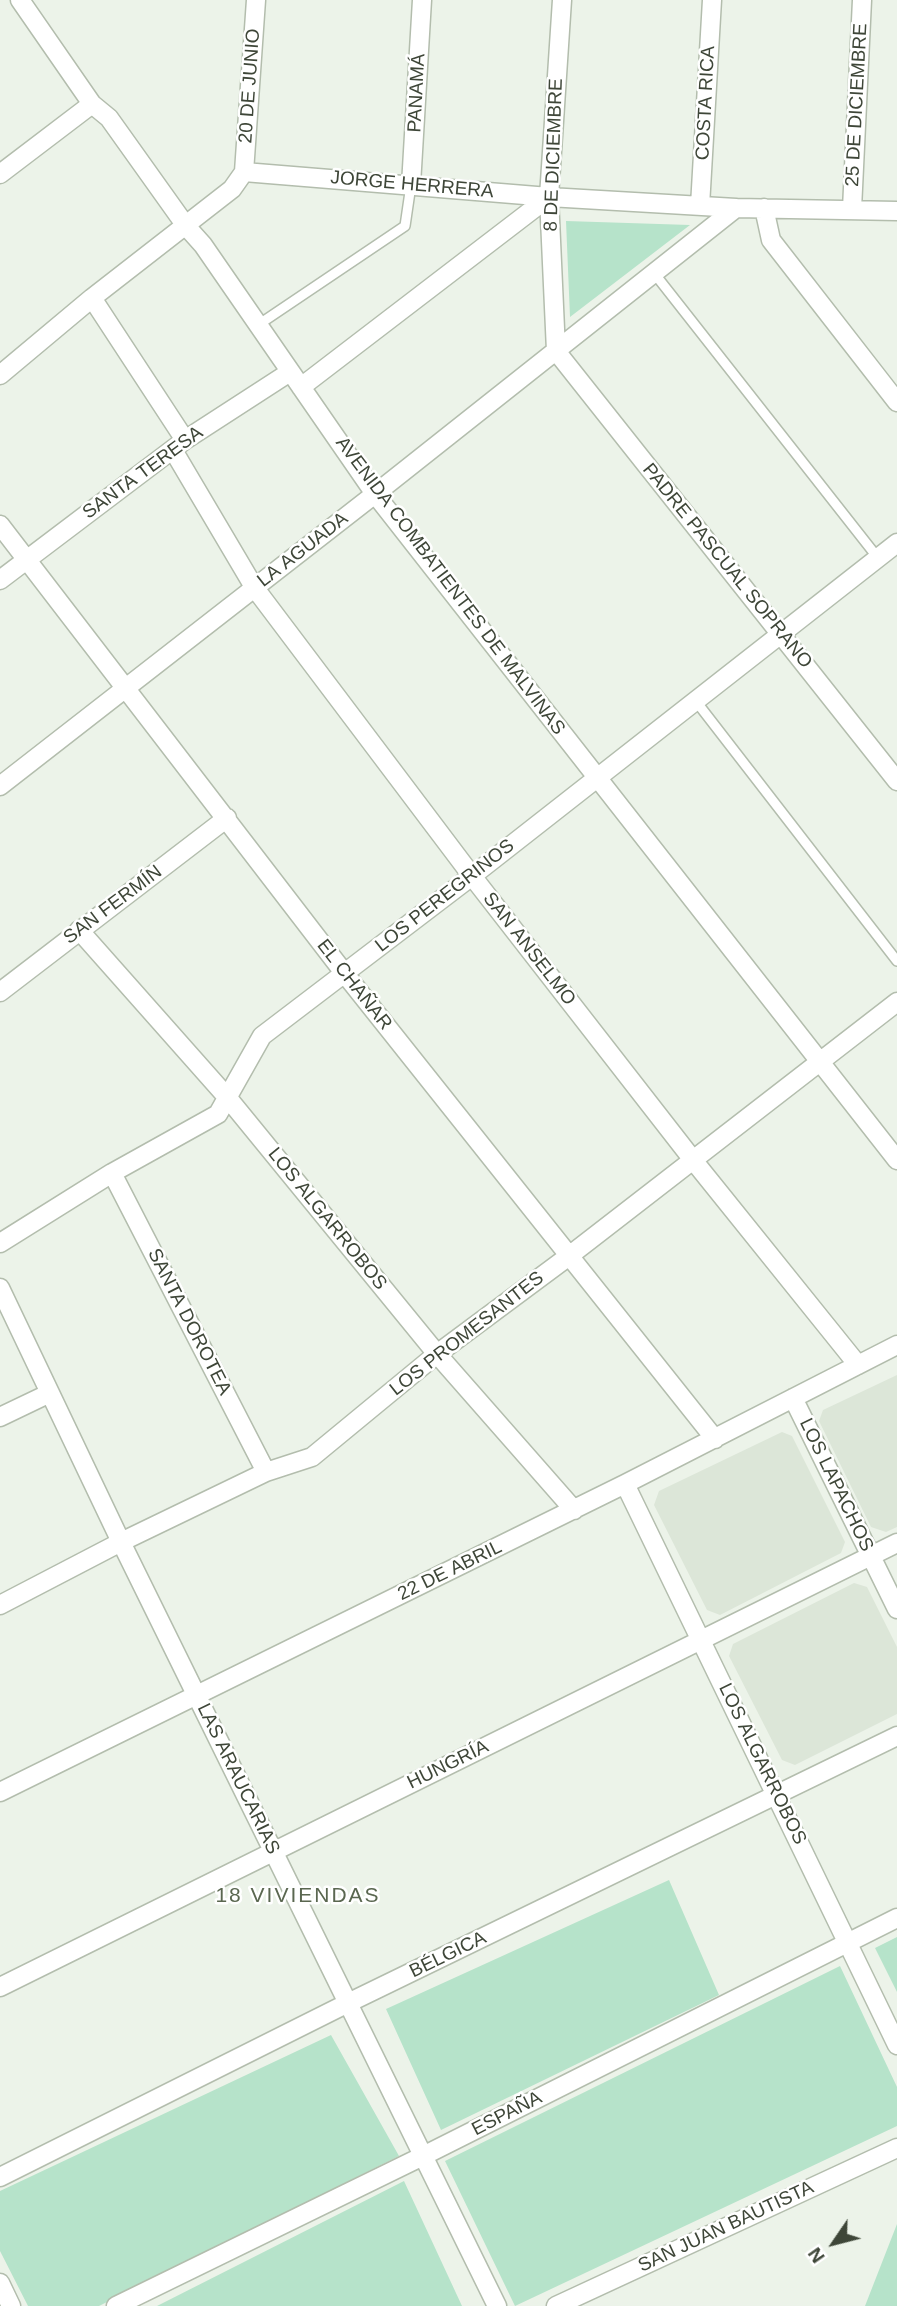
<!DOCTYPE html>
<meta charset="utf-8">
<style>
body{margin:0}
#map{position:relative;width:897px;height:2306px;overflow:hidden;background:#ecf3e9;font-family:Helvetica,sans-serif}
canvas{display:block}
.north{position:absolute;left:799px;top:2208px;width:70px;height:70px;-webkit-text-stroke:5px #fff;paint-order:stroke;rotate:235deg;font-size:19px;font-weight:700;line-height:28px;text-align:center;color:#3e4638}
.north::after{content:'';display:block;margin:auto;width:24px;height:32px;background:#3e4638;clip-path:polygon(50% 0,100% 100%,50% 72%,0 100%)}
</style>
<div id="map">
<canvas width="897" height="2306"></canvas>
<div class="north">N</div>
</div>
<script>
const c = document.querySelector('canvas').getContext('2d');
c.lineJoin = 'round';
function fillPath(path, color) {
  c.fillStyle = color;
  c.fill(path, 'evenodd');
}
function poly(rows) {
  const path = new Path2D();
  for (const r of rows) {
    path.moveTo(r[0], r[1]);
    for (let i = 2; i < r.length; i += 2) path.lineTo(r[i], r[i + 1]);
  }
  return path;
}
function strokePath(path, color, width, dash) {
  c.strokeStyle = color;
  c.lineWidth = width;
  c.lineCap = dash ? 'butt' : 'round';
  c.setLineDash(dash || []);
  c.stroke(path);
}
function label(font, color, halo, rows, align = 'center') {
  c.font = font + ' Helvetica,sans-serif';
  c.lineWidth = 5;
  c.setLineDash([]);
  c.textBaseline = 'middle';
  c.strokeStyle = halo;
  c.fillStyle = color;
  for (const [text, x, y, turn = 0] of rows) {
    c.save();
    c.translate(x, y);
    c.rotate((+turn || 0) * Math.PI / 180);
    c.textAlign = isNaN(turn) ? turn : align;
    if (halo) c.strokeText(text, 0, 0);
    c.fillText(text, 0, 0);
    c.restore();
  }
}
fillPath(poly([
 [897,1375,897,1527,886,1532,871,1527,819,1421,823,1410],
 [782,1432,792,1436,845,1542,841,1553,720,1615,707,1610,654,1505,659,1491],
 [854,1583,867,1587,897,1647,897,1714,795,1765,782,1760,729,1656,733,1644]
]), '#dce6d8');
fillPath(poly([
 [566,221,690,225,570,317],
 [669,1880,719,1995,441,2130,386,2009],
 [897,1937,897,1992,875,1948],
 [840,1966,897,2087,897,2126,515,2306,445,2161],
 [331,2035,399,2156,99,2306,28,2306,0,2251,0,2191],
 [404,2181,462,2306,157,2306],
 [897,2224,897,2306,865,2306]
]), '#b6e3ca');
const lane = poly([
 [654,273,878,558],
 [258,325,405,226,411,185],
 [695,700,897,961]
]);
const street = poly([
 [20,0,92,104,109,118,186,226,203,245,375,494,897,1160],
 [562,0,549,197,556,351,897,781],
 [244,172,549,197,736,208,897,211],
 [244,172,256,0],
 [0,174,92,104],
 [411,185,422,0],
 [700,206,712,0],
 [764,208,771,240,897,402],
 [852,209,862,0],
 [92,298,185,440],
 [0,375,92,298,232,189,244,172],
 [301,387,549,197],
 [173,450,254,587,472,876,693,1160,858,1365],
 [0,525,345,974,715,1439],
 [0,580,185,440,290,372],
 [0,786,375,494,736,208],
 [79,930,227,1097,437,1354,574,1510],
 [0,992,227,818],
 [112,1173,266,1472],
 [0,1243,112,1173,218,1114,262,1036,472,876,897,543],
 [0,1288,121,1542,497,2306],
 [793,1398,897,1609],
 [0,1417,50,1393],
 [625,1484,897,2045],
 [0,1605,121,1542,266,1472,312,1457,437,1354,569,1256,897,1002],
 [0,1792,625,1484,897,1345],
 [0,1987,897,1543],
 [0,2177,348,2003,897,1736],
 [0,2283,11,2306],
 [116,2306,423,2156,897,1918],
 [556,2306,897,2148]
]);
strokePath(lane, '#b3bdad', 12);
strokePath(street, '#b3bdad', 21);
strokePath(lane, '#fff', 9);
strokePath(street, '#fff', 18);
label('19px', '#3e4638', '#fff', [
 ["20 DE JUNIO",250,86,-86],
 ["PANAMÁ",417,93,-87],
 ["COSTA RICA",706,103,-87],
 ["25 DE DICIEMBRE",857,105,-87],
 ["8 DE DICIEMBRE",554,155,-88],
 ["JORGE HERRERA",412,185,5],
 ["SANTA TERESA",143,473,-36],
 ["LA AGUADA",303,550,-38],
 ["PADRE PASCUAL SOPRANO",727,566,51],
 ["AVENIDA COMBATIENTES DE MALVINAS",450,586,53],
 ["LOS PEREGRINOS",445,896,-38],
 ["SAN FERMÍN",113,905,-37],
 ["SAN ANSELMO",529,949,52],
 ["EL CHAÑAR",354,985,52],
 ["LOS ALGARROBOS",327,1219,51],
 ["SANTA DOROTEA",189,1322,63],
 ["LOS PROMESANTES",467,1334,-38],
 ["LOS LAPACHOS",836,1485,64],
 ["22 DE ABRIL",450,1571,-26],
 ["LOS ALGARROBOS",762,1764,64],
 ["HUNGRÍA",448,1765,-26],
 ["LAS ARAUCARIAS",238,1779,64],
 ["BÉLGICA",448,1955,-26],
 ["ESPAÑA",507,2114,-27],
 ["SAN JUAN BAUTISTA",726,2227,-25]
]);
c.letterSpacing = '2px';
label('21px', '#5a6750', '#fff', [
 ["18 VIVIENDAS",298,1896]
]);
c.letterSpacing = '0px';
</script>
